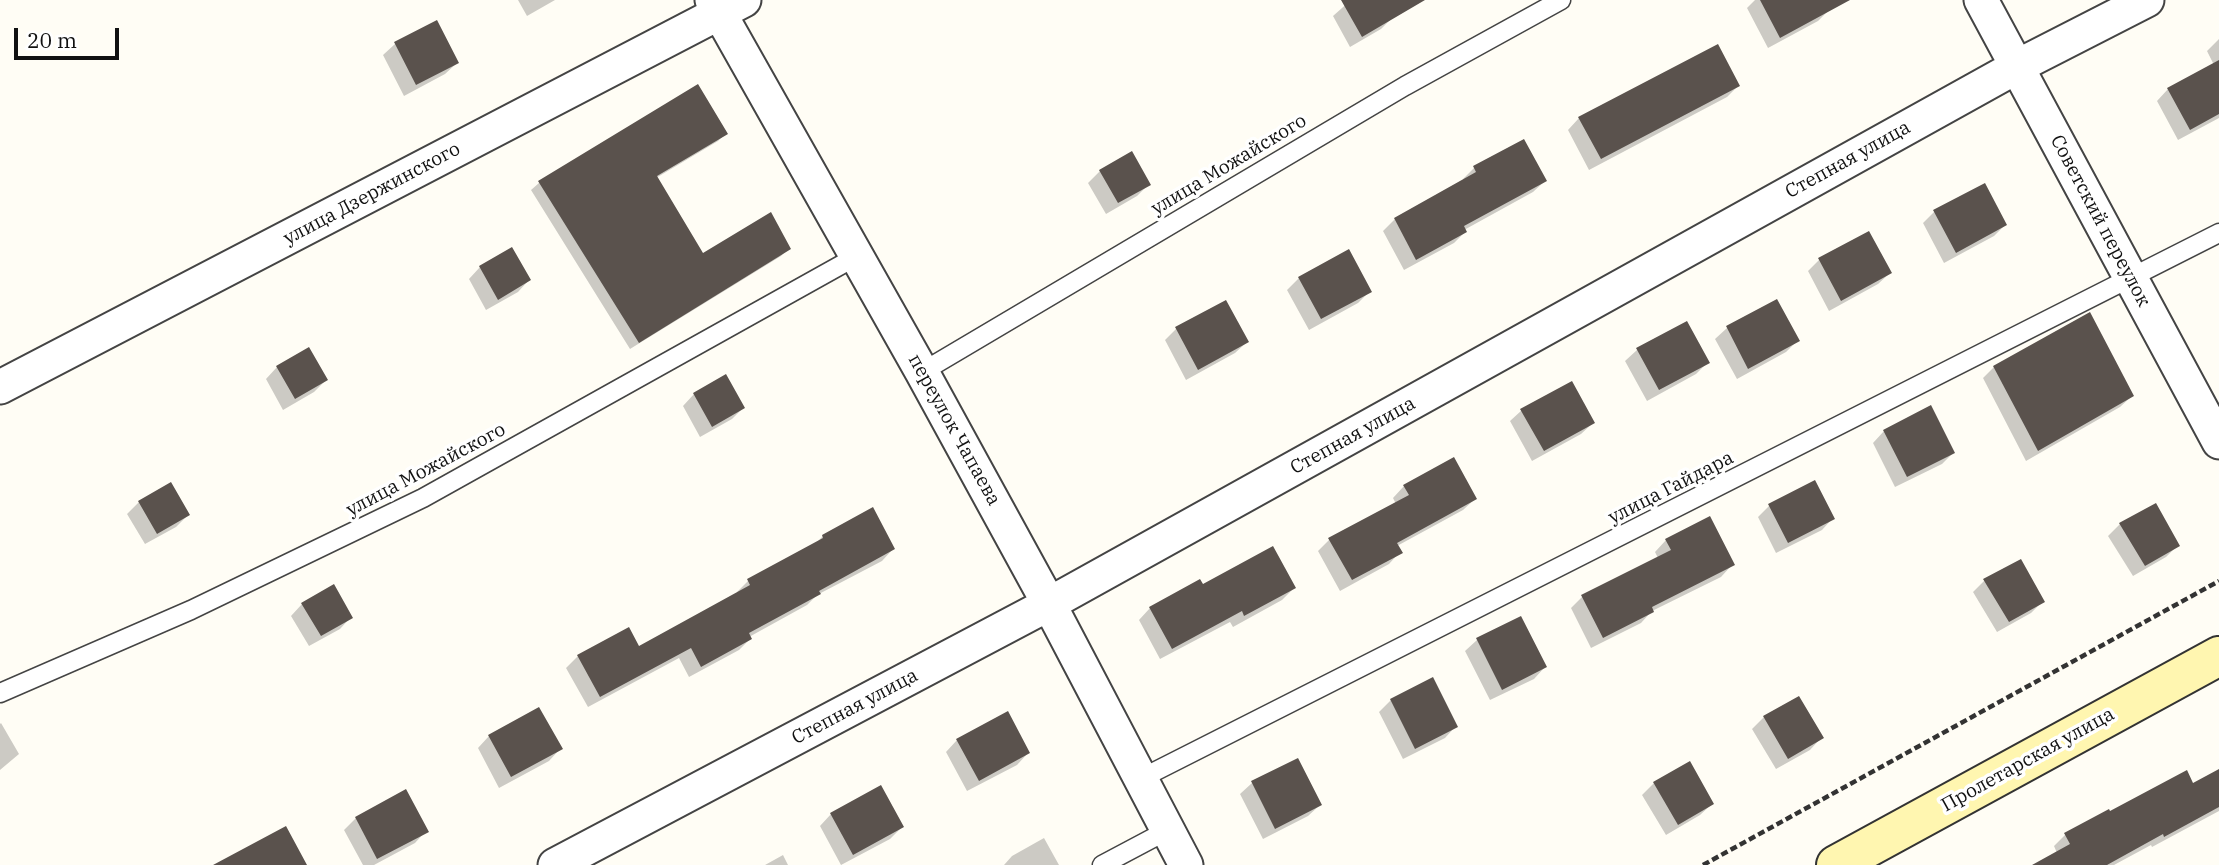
<!DOCTYPE html>
<meta charset="utf-8">
<style>
body{margin:0}
#map{position:relative;width:2219px;height:865px;overflow:hidden;background:#fffdf5;font-family:"IBM Plex Serif",serif}
canvas{display:block}
.scale{position:absolute;left:14px;top:28px;width:105px;height:32px;box-sizing:border-box;border:4px solid #111;border-top:0;padding-left:9px;font-size:21px;line-height:24px;white-space:nowrap;color:#111;-webkit-text-stroke:5px #fff;paint-order:stroke}
</style>
<div id="map">
<canvas width="2219" height="865"></canvas>
<div class="scale">20 m</div>
</div>
<script>
const c = document.querySelector('canvas').getContext('2d');
c.lineJoin = 'round';
function fillPath(path, color) {
  c.fillStyle = color;
  c.fill(path, 'evenodd');
}
function poly(rows) {
  const path = new Path2D();
  for (const r of rows) {
    path.moveTo(r[0], r[1]);
    for (let i = 2; i < r.length; i += 2) path.lineTo(r[i], r[i + 1]);
  }
  return path;
}
function strokePath(path, color, width, dash) {
  c.strokeStyle = color;
  c.lineWidth = width;
  c.lineCap = dash ? 'butt' : 'round';
  c.setLineDash(dash || []);
  c.stroke(path);
}
function label(font, color, halo, rows, align = 'center') {
  c.font = font + ' "IBM Plex Serif",serif';
  c.lineWidth = 7;
  c.setLineDash([]);
  c.textBaseline = 'middle';
  c.strokeStyle = halo;
  c.fillStyle = color;
  for (const [text, x, y, turn = 0] of rows) {
    c.save();
    c.translate(x, y);
    c.rotate((+turn || 0) * Math.PI / 180);
    c.textAlign = isNaN(turn) ? turn : align;
    if (halo) c.strokeText(text, 0, 0);
    c.fillText(text, 0, 0);
    c.restore();
  }
}
fillPath(poly([
 [518,0,555,0,527,16],
 [1351,0,1383,0,1393,17,1381,29,1350,47,1333,16],
 [1755,0,1825,0,1830,9,1818,21,1768,48,1747,8],
 [436,23,457,63,445,74,404,96,383,55,395,44],
 [2219,39,2219,118,2178,140,2157,101,2168,89,2214,65,2207,51],
 [1738,86,1727,97,1589,170,1568,130,1579,118],
 [726,133,718,141,656,178,703,256,789,248,781,256,630,349,531,190,539,183],
 [1474,168,1545,181,1533,192,1464,230,1465,232,1454,243,1404,270,1383,231,1395,219,1464,181,1463,179],
 [1100,171,1149,184,1137,196,1106,214,1088,183],
 [1934,212,2005,225,1994,236,1944,263,1923,223],
 [1819,260,1890,273,1878,284,1829,311,1808,271],
 [480,267,529,280,518,292,486,310,469,279],
 [1299,278,1370,291,1358,303,1309,330,1287,290],
 [1776,301,1797,341,1786,352,1737,379,1715,339,1727,328],
 [1176,329,1247,342,1235,353,1186,380,1165,340],
 [1637,350,1708,362,1696,374,1647,401,1625,361],
 [277,367,326,380,314,392,283,410,266,379],
 [1994,367,2132,396,2120,407,2026,461,1983,378],
 [694,394,743,408,732,419,700,437,683,406],
 [1522,410,1593,423,1581,434,1532,461,1510,421],
 [1884,431,1953,453,1942,464,1895,487,1873,443],
 [1404,486,1475,499,1463,510,1397,546,1400,552,1389,564,1340,591,1318,551,1329,540,1396,504,1393,498],
 [139,502,188,515,176,527,145,544,127,514],
 [2155,505,2178,545,2166,557,2133,576,2108,536,2120,524],
 [1769,506,1833,518,1822,530,1776,553,1758,517],
 [823,536,893,549,882,561,817,595,807,605,749,637,750,639,739,650,689,677,679,658,588,707,566,668,578,656,638,648,738,594,737,592,748,581,813,546],
 [1666,540,1732,565,1721,577,1652,611,1641,623,1591,648,1571,608,1583,596,1658,558,1655,552],
 [1984,581,2043,601,2031,613,1997,632,1973,592],
 [1202,586,1294,588,1282,600,1233,627,1230,622,1160,659,1139,620,1150,608],
 [302,604,351,617,340,629,309,646,291,616],
 [1520,618,1545,667,1534,679,1490,700,1465,651,1477,640],
 [1432,679,1456,726,1445,738,1403,759,1379,712,1391,700],
 [1799,698,1821,738,1810,750,1776,769,1752,729,1764,717],
 [1,723,19,754,0,770,0,724],
 [489,736,560,749,549,761,499,788,478,748],
 [957,740,1028,753,1017,765,967,791,946,752],
 [1297,760,1320,805,1308,816,1263,839,1240,794,1252,783],
 [2219,771,2219,811,2152,847,2151,845,2114,865,2036,865,2057,853,2054,846,2065,835,2193,785],
 [1654,783,1712,804,1700,815,1666,835,1642,795],
 [831,814,902,827,890,839,841,865,820,826],
 [356,818,426,831,415,843,374,865,363,865,344,830],
 [1044,838,1059,865,1004,865,1012,856],
 [783,855,788,865,765,865]
]), '#0003');
fillPath(poly([
 [1341,0,1425,0,1362,37],
 [1760,0,1850,0,1780,38],
 [437,20,459,63,416,85,394,42],
 [1718,44,1740,86,1601,159,1578,117],
 [2219,60,2219,114,2190,130,2167,88],
 [698,84,728,134,657,176,703,253,771,212,791,249,639,343,538,181],
 [1524,139,1547,181,1464,226,1467,232,1416,260,1394,218,1476,172,1473,166],
 [1132,151,1151,185,1118,203,1099,170],
 [1985,183,2007,225,1956,253,1933,210],
 [1869,231,1892,273,1841,301,1818,258],
 [512,247,531,280,498,300,479,266],
 [1349,249,1372,292,1321,319,1298,277],
 [1777,299,1800,341,1748,369,1726,326],
 [1226,300,1249,342,1198,370,1175,327],
 [2090,312,2134,396,2038,451,1993,366],
 [1687,321,1710,363,1659,390,1636,348],
 [309,347,328,380,295,399,276,366],
 [726,374,745,408,712,427,693,393],
 [1572,381,1595,423,1544,451,1520,409],
 [1931,405,1955,453,1907,477,1883,430],
 [1454,457,1477,499,1397,543,1403,553,1352,580,1328,538,1409,495,1403,485],
 [1815,480,1835,519,1788,543,1768,504],
 [171,482,190,515,157,534,138,501],
 [2156,503,2180,546,2145,566,2119,523],
 [873,507,895,549,819,591,821,594,749,633,752,639,701,667,691,648,600,697,577,655,629,627,639,646,750,585,747,579,823,538,822,535],
 [1710,516,1735,565,1652,607,1654,612,1603,638,1581,595,1671,550,1665,539],
 [1273,546,1296,588,1244,616,1242,611,1172,649,1149,607,1200,579,1203,584],
 [2021,559,2045,602,2009,622,1983,579],
 [334,584,353,618,321,636,301,603],
 [1521,616,1547,667,1502,690,1476,638],
 [1433,677,1458,727,1415,749,1390,699],
 [1799,696,1824,738,1788,759,1763,716],
 [539,707,563,749,511,777,488,735],
 [1008,711,1030,753,979,781,956,739],
 [1298,758,1322,805,1275,829,1251,781],
 [1690,761,1714,804,1678,825,1653,782],
 [2219,769,2219,807,2164,837,2163,834,2107,865,2032,865,2070,844,2064,833,2109,809,2110,811,2187,770,2193,783],
 [881,785,904,827,853,855,830,813],
 [406,789,429,832,377,859,355,817],
 [286,826,307,865,213,865]
]), '#5a524d');
const lane = poly([
 [922,372,1405,86,1561,0],
 [0,693,191,610,423,498,857,256],
 [1142,778,2219,233],
 [1102,865,1168,830]
]);
const street = poly([
 [712,0,922,372,1049,604,1186,865],
 [1981,0,2219,442],
 [0,387,744,0],
 [555,865,1049,604,2018,66,2147,0]
]);
const secondary = poly([
 [1836,865,2219,656]
]);
strokePath(lane, '#444', 21);
strokePath(street, '#444', 37);
strokePath(secondary, '#333', 42);
strokePath(poly([
 [1703,865,2219,581]
]), '#333', 4.5, [7, 3.5]);
strokePath(lane, '#fff', 18);
strokePath(street, '#fff', 33);
strokePath(secondary, '#fff6b0', 38);
label('19px', '#111', '#fff', [
 ["Степная улица",1848,160,-29],
 ["улица Можайского",1229,165,-31],
 ["улица Дзержинского",372,194,-28],
 ["Советский переулок",2100,221,62],
 ["переулок Чапаева",954,430,61],
 ["Степная улица",1353,436,-29],
 ["улица Можайского",426,470,-28],
 ["улица Гайдара",1671,488,-27],
 ["Степная улица",855,707,-28],
 ["Пролетарская улица",2028,760,-29]
]);
</script>
